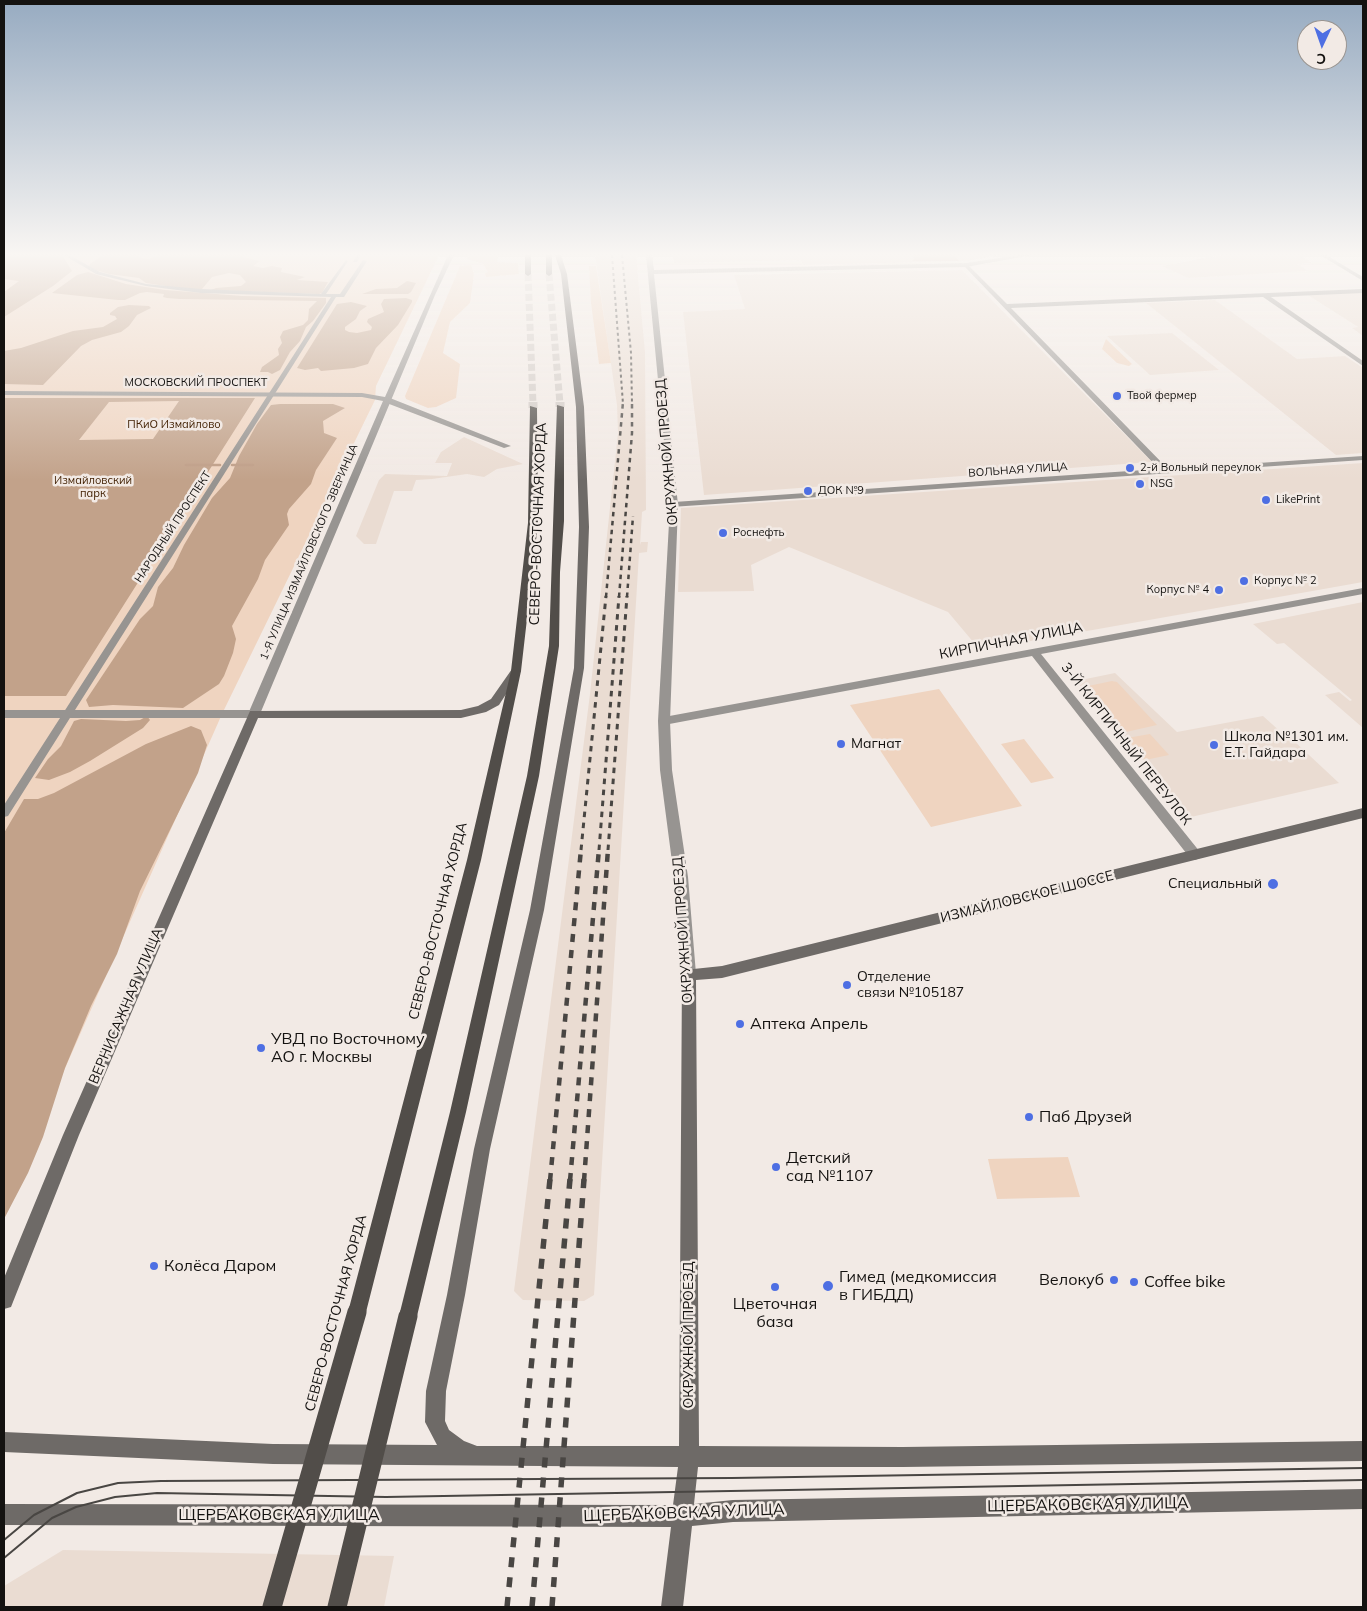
<!DOCTYPE html>
<meta charset="utf-8">
<style>
body{margin:0}
#map{position:relative;width:1367px;height:1611px;overflow:hidden;background:#f2eae5;font-family:Mulish,sans-serif}
canvas{display:block}
.frame{position:absolute;inset:0;border:5px solid #141210;pointer-events:none}
.north{position:absolute;left:1297px;top:20px;width:50px;height:50px;box-sizing:border-box;background:#f2eae5;border:1px solid #999490;border-radius:50%;rotate:183deg;font-size:14px;font-weight:700;line-height:20px;text-align:center;color:#141210}
.north::after{content:'';display:block;margin:auto;width:18px;height:22px;background:#4e6fe3;clip-path:polygon(50% 0,100% 100%,50% 72%,0 100%)}
</style>
<div id="map">
<canvas width="1367" height="1611"></canvas>
<div class="frame"></div>
<div class="north">С</div>
</div>
<script>
const c = document.querySelector('canvas').getContext('2d');
c.lineJoin = 'round';
function fillPath(path, color) {
  c.fillStyle = color;
  c.fill(path, 'evenodd');
}
function poly(rows) {
  const path = new Path2D();
  for (const r of rows) {
    path.moveTo(r[0], r[1]);
    for (let i = 2; i < r.length; i += 2) path.lineTo(r[i], r[i + 1]);
  }
  return path;
}
function strokePath(path, color, width, dash) {
  c.strokeStyle = color;
  c.lineWidth = width;
  c.lineCap = dash ? 'butt' : 'round';
  c.setLineDash(dash || []);
  c.stroke(path);
}
function label(font, color, halo, rows, align = 'center') {
  c.font = font + ' Mulish,sans-serif';
  c.lineWidth = 5;
  c.setLineDash([]);
  c.textBaseline = 'middle';
  c.strokeStyle = halo;
  c.fillStyle = color;
  for (const [text, x, y, turn = 0] of rows) {
    c.save();
    c.translate(x, y);
    c.rotate((+turn || 0) * Math.PI / 180);
    c.textAlign = isNaN(turn) ? turn : align;
    if (halo) c.strokeText(text, 0, 0);
    c.fillText(text, 0, 0);
    c.restore();
  }
}
fillPath(poly([
 [595,255,636,255,645,352,646,510,642,512,640,545,641,542,648,542,647,552,639,553,594,1295,584,1301,523,1300,514,1291,590,694,618,433,617,405],
 [673,255,1000,255,964,261,803,265,801,260,674,263],
 [1223,255,1298,255,1312,263,1297,264,1308,271,1188,278,1162,266],
 [962,270,1152,462,704,495,683,312,745,309,734,275],
 [1363,292,1363,336,1352,328,1358,327,1308,295],
 [1215,300,1297,359,1345,356,1363,368,1363,453,1336,455,1146,303],
 [1172,333,1219,370,1150,375,1107,336],
 [464,437,523,464,497,469,484,477,467,474,432,479,416,480,412,491,394,491,376,544,364,544,356,536,379,480,385,474,447,476,452,463,435,463,441,452],
 [1363,463,1363,582,980,650,948,612,789,547,751,565,754,591,678,592,681,508],
 [1363,602,1363,728,1325,695,1339,692,1350,701,1352,700,1284,643,1277,644,1253,624],
 [1115,673,1177,732,1263,716,1292,742,1294,741,1339,783,1191,817,1076,681],
 [63,1550,394,1556,384,1607,4,1607,4,1586]
]), '#eadcd2');
fillPath(poly([
 [4,255,439,255,376,386,375,400,222,714,4,1206],
 [469,255,498,255,497,262,518,263,519,274,486,277,485,273,488,272,483,264,467,259],
 [471,265,474,274,470,303,450,322,443,353,460,364,456,398,436,407,428,408,406,399,405,396,460,266],
 [589,266,596,266,611,363,599,364,591,303],
 [1106,339,1132,364,1129,366,1117,363,1102,349],
 [1112,681,1117,682,1157,725,1126,732,1085,689,1088,686],
 [939,689,1022,806,931,827,850,705],
 [1150,734,1169,755,1145,760,1127,738],
 [1024,739,1054,778,1031,783,1001,744],
 [1068,1157,1080,1197,997,1199,988,1159]
]), '#efd4c0');
fillPath(poly([
 [4,255,62,255,72,271,53,286,4,317,4,292,19,281,4,279],
 [103,255,139,255,138,256,141,258,149,259,158,255,245,255,243,257,260,261,253,266,263,268,272,266,282,268,281,272,305,277,297,280,328,282,322,293,319,294,211,290,216,288,241,286,246,282,240,275,229,273,212,277,202,289,185,289,146,283,139,278,109,274,89,268,90,264],
 [913,255,954,255,959,261,912,261,914,259],
 [88,272,126,284,165,290,242,296,326,298,326,303,313,321,306,327,300,341,290,352,280,370,272,374,268,372,260,372,262,367,279,355,278,349,282,343,280,337,283,331,303,325,308,320,309,309,317,301,180,299,167,298,163,297,164,294,147,292,140,293,125,300,118,300,52,293,77,275],
 [407,281,416,283,411,292,408,294,362,294,376,289,397,288],
 [406,298,412,300,412,302,398,325,376,348,368,364,354,368,321,371,318,368,305,370,297,368,337,304,351,302,367,306,360,311,356,319,345,327,345,330,349,332,357,333,371,330,372,327,367,322,368,319,384,312,381,304,384,299],
 [129,305,149,306,151,308,137,315,129,326,121,332,92,340,81,346,43,385,4,384,4,351,21,348,73,331,103,327,117,319,115,316,110,315,110,313,118,307],
 [4,398,255,398,66,696,4,696],
 [179,401,153,439,79,440,109,402],
 [280,404,333,404,345,408,323,421,324,433,337,438,316,470,311,484,289,509,287,514,289,525,265,560,258,579,232,626,236,639,233,653,224,676,219,684,183,708,113,705,89,707,86,700,140,619,153,606,158,587,173,568,184,545,212,498,230,478,239,456,257,424,271,405],
 [147,716,150,720,143,728,90,761,70,772,49,780,35,778,48,759,61,746,74,721,81,719,126,721,140,720],
 [191,726,201,730,207,745,198,773,140,891,117,954,91,1006,65,1068,43,1137,28,1173,4,1219,4,833,24,799,38,799,54,793,146,744]
]), '#c2a28a');
strokePath(poly([
 [186,465,220,465],
 [232,465,253,465]
]), '#be9d86', 2.5);
strokePath(poly([
 [528,274,533,404],
 [549,274,560,404]
]), '#d1cac5', 7, [7, 3]);
strokePath(poly([
 [533,402,533,408],
 [560,402,560,407]
]), '#d1cac5', 9, [9, 4.5]);
fillPath(poly([
 [64,255,69,255,100,272,146,284,201,289,321,294,346,260,348,261,326,294,340,294,363,260,367,261,344,297,336,297,8,816,4,817,4,805,331,297,201,293,146,286,96,274,64,255],
 [357,255,361,255,357,262,353,262,357,255]
]), '#979491');
fillPath(poly([
 [1320,255,1326,255,1363,277,1363,281,1320,255],
 [966,263,1007,304,1363,289,1363,293,1271,297,1363,361,1363,366,1263,297,1011,308,1168,469,1363,456,1363,460,671,507,670,505,674,502,1159,469,964,266,966,263],
 [384,398,390,398,511,446,504,448,384,402,384,398],
 [1363,588,1363,594,1041,654,1200,852,1202,855,1200,858,1195,860,1190,858,1032,656,664,725,658,721,664,717,1363,588],
 [4,710,254,710,260,714,254,718,4,718,4,710]
]), '#979491');
fillPath(poly([
 [448,255,454,255,435,295,260,714,254,718,250,717,248,714,383,401,362,397,4,395,4,391,362,393,385,397,448,255],
 [646,255,652,255,654,270,966,263,1021,255,1032,255,966,267,654,274,678,505,670,721,672,770,688,877,696,974,694,978,689,980,684,978,682,974,674,877,660,770,658,721,670,505,646,255]
]), '#979491');
fillPath(poly([
 [555,255,561,255,567,274,584,407,589,527,584,668,544,910,490,1149,465,1295,446,1391,445,1421,449,1430,464,1441,477,1446,679,1446,682,974,684,970,722,966,1363,808,1363,818,722,978,696,980,699,1446,903,1447,1363,1441,1363,1461,903,1467,698,1467,694,1504,733,1500,1363,1489,1363,1509,733,1522,692,1526,683,1607,661,1607,671,1527,4,1525,4,1504,673,1505,678,1467,273,1464,4,1452,4,1432,273,1444,437,1445,425,1422,426,1391,447,1295,474,1149,530,910,574,668,579,527,576,407,561,274,555,255],
 [516,668,521,671,499,705,486,712,461,718,258,718,79,1135,11,1307,4,1309,4,1278,63,1135,250,711,461,710,478,706,491,699,512,669,516,668]
]), '#6e6a67');
fillPath(poly([
 [525,255,531,255,531,274,528,276,525,274,525,255],
 [546,255,552,255,552,274,549,276,546,274,546,255],
 [557,405,564,407,564,521,560,572,559,646,539,776,466,1112,417,1316,415,1323,408,1325,401,1323,399,1316,450,1112,527,776,549,646,557,405],
 [530,406,537,408,538,523,521,671,481,860,366,1312,364,1319,357,1321,350,1319,348,1312,467,860,511,671,528,523,530,406]
]), '#514d49');
strokePath(poly([
 [4,1540,34,1515,77,1493,118,1483,161,1481,732,1478,1363,1468],
 [4,1558,52,1518,76,1507,115,1497,157,1493,386,1497,1363,1480]
]), '#494643', 2);
strokePath(poly([
 [612,255,623,404],
 [622,255,631,353,632,404]
]), '#494643', 2, [3, 3]);
strokePath(poly([
 [606,597,623,402],
 [619,597,632,433,632,402],
 [627,597,633,516]
]), '#494643', 2.5, [4.5, 4.5]);
strokePath(poly([
 [581,850,606,596],
 [599,850,619,596],
 [608,850,627,596]
]), '#494643', 3, [5.5, 5.5]);
strokePath(poly([
 [550,1181,581,849],
 [570,1181,599,849],
 [584,1181,608,849]
]), '#494643', 4.5, [8, 8]);
strokePath(poly([
 [507,1607,550,1179],
 [532,1607,570,1179],
 [552,1607,584,1179]
]), '#494643', 5.5, [10, 10]);
strokePath(poly([
 [272,1607,357,1312],
 [337,1607,408,1316]
]), '#514d49', 19);
const sky = c.createLinearGradient(0, 0, 0, 480);
sky.addColorStop(0, '#97abc1');
sky.addColorStop(0.53, '#f9f6f3');
sky.addColorStop(1, '#f9f6f300');
c.fillStyle = sky;
c.fillRect(0, 0, 1367, 480);
for (const [x, y, r, color] of [
 [1117,396,5,"#4e6fe3"],
 [1130,468,5,"#4e6fe3"],
 [1140,484,5,"#4e6fe3"],
 [808,491,5,"#4e6fe3"],
 [1266,500,5,"#4e6fe3"],
 [723,533,5,"#4e6fe3"],
 [1244,581,5,"#4e6fe3"],
 [1219,590,5,"#4e6fe3"],
 [841,744,5,"#4e6fe3"],
 [1214,745,5,"#4e6fe3"],
 [1273,884,6,"#4e6fe3"],
 [847,985,5,"#4e6fe3"],
 [740,1024,5,"#4e6fe3"],
 [261,1048,5,"#4e6fe3"],
 [1029,1117,5,"#4e6fe3"],
 [776,1167,5,"#4e6fe3"],
 [154,1266,5,"#4e6fe3"],
 [1114,1280,5,"#4e6fe3"],
 [1134,1282,5,"#4e6fe3"],
 [828,1286,6,"#4e6fe3"],
 [775,1287,5,"#4e6fe3"]
]) {
  const dot = new Path2D();
  dot.arc(x, y, r, 0, 2 * Math.PI);
  c.fillStyle = color;
  c.fill(dot);
  strokePath(dot, '#f2eae5', 2);
}
label('11px', '#141210', '#f2eae5', [
 ["МОСКОВСКИЙ ПРОСПЕКТ",196,383],
 ["ВОЛЬНАЯ УЛИЦА",1018,470,-4],
 ["НАРОДНЫЙ ПРОСПЕКТ",173,527,-57],
 ["1-Я УЛИЦА ИЗМАЙЛОВСКОГО ЗВЕРИНЦА",309,552,-67]
]);
label('11px', '#141210', '#f2eae5', [
 ["Твой фермер",1127,396],
 ["2-й Вольный переулок",1140,468],
 ["NSG",1150,484],
 ["ДОК №9",818,491],
 ["LikePrint",1276,500],
 ["Роснефть",733,533],
 ["Корпус № 2",1254,581],
 ["Корпус № 4",1209,590,"right"]
], 'left');
label('11px', '#422103', '#f2eae5', [
 ["ПКиО Измайлово",174,425],
 ["Измайловский",93,481],
 ["парк",93,494]
]);
label('14px', '#141210', '#f2eae5', [
 ["ОКРУЖНОЙ ПРОЕЗД",667,452,-95],
 ["СЕВЕРО-ВОСТОЧНАЯ ХОРДА",538,524,-88],
 ["КИРПИЧНАЯ УЛИЦА",1011,641,-11],
 ["3-Й КИРПИЧНЫЙ ПЕРЕУЛОК",1126,744,52],
 ["ИЗМАЙЛОВСКОЕ ШОССЕ",1027,897,-14],
 ["СЕВЕРО-ВОСТОЧНАЯ ХОРДА",438,921,-76],
 ["ОКРУЖНОЙ ПРОЕЗД",683,930,-94],
 ["ВЕРНИСАЖНАЯ УЛИЦА",126,1006,-67],
 ["СЕВЕРО-ВОСТОЧНАЯ ХОРДА",336,1313,-75],
 ["ОКРУЖНОЙ ПРОЕЗД",689,1335,-90]
]);
label('14px', '#141210', '#f2eae5', [
 ["Школа №1301 им.",1224,737],
 ["Е.Т. Гайдара",1224,753],
 ["Магнат",851,744],
 ["Специальный",1262,884,"right"],
 ["Отделение",857,977],
 ["связи №105187",857,993]
], 'left');
label('16px', '#141210', '#f2eae5', [
 ["Аптека Апрель",750,1024],
 ["УВД по Восточному",271,1039],
 ["АО г. Москвы",271,1057],
 ["Паб Друзей",1039,1117],
 ["Детский",786,1158],
 ["сад №1107",786,1176],
 ["Колёса Даром",164,1266],
 ["Гимед (медкомиссия",839,1277],
 ["в ГИБДД)",839,1295],
 ["Велокуб",1104,1280,"right"],
 ["Coffee bike",1144,1282],
 ["Цветочная",775,1304,"center"],
 ["база",775,1322,"center"]
], 'left');
label('16px', '#141210', '#f2eae5', [
 ["ЩЕРБАКОВСКАЯ УЛИЦА",1088,1505,-1],
 ["ЩЕРБАКОВСКАЯ УЛИЦА",684,1513,-2],
 ["ЩЕРБАКОВСКАЯ УЛИЦА",279,1515]
]);
</script>
